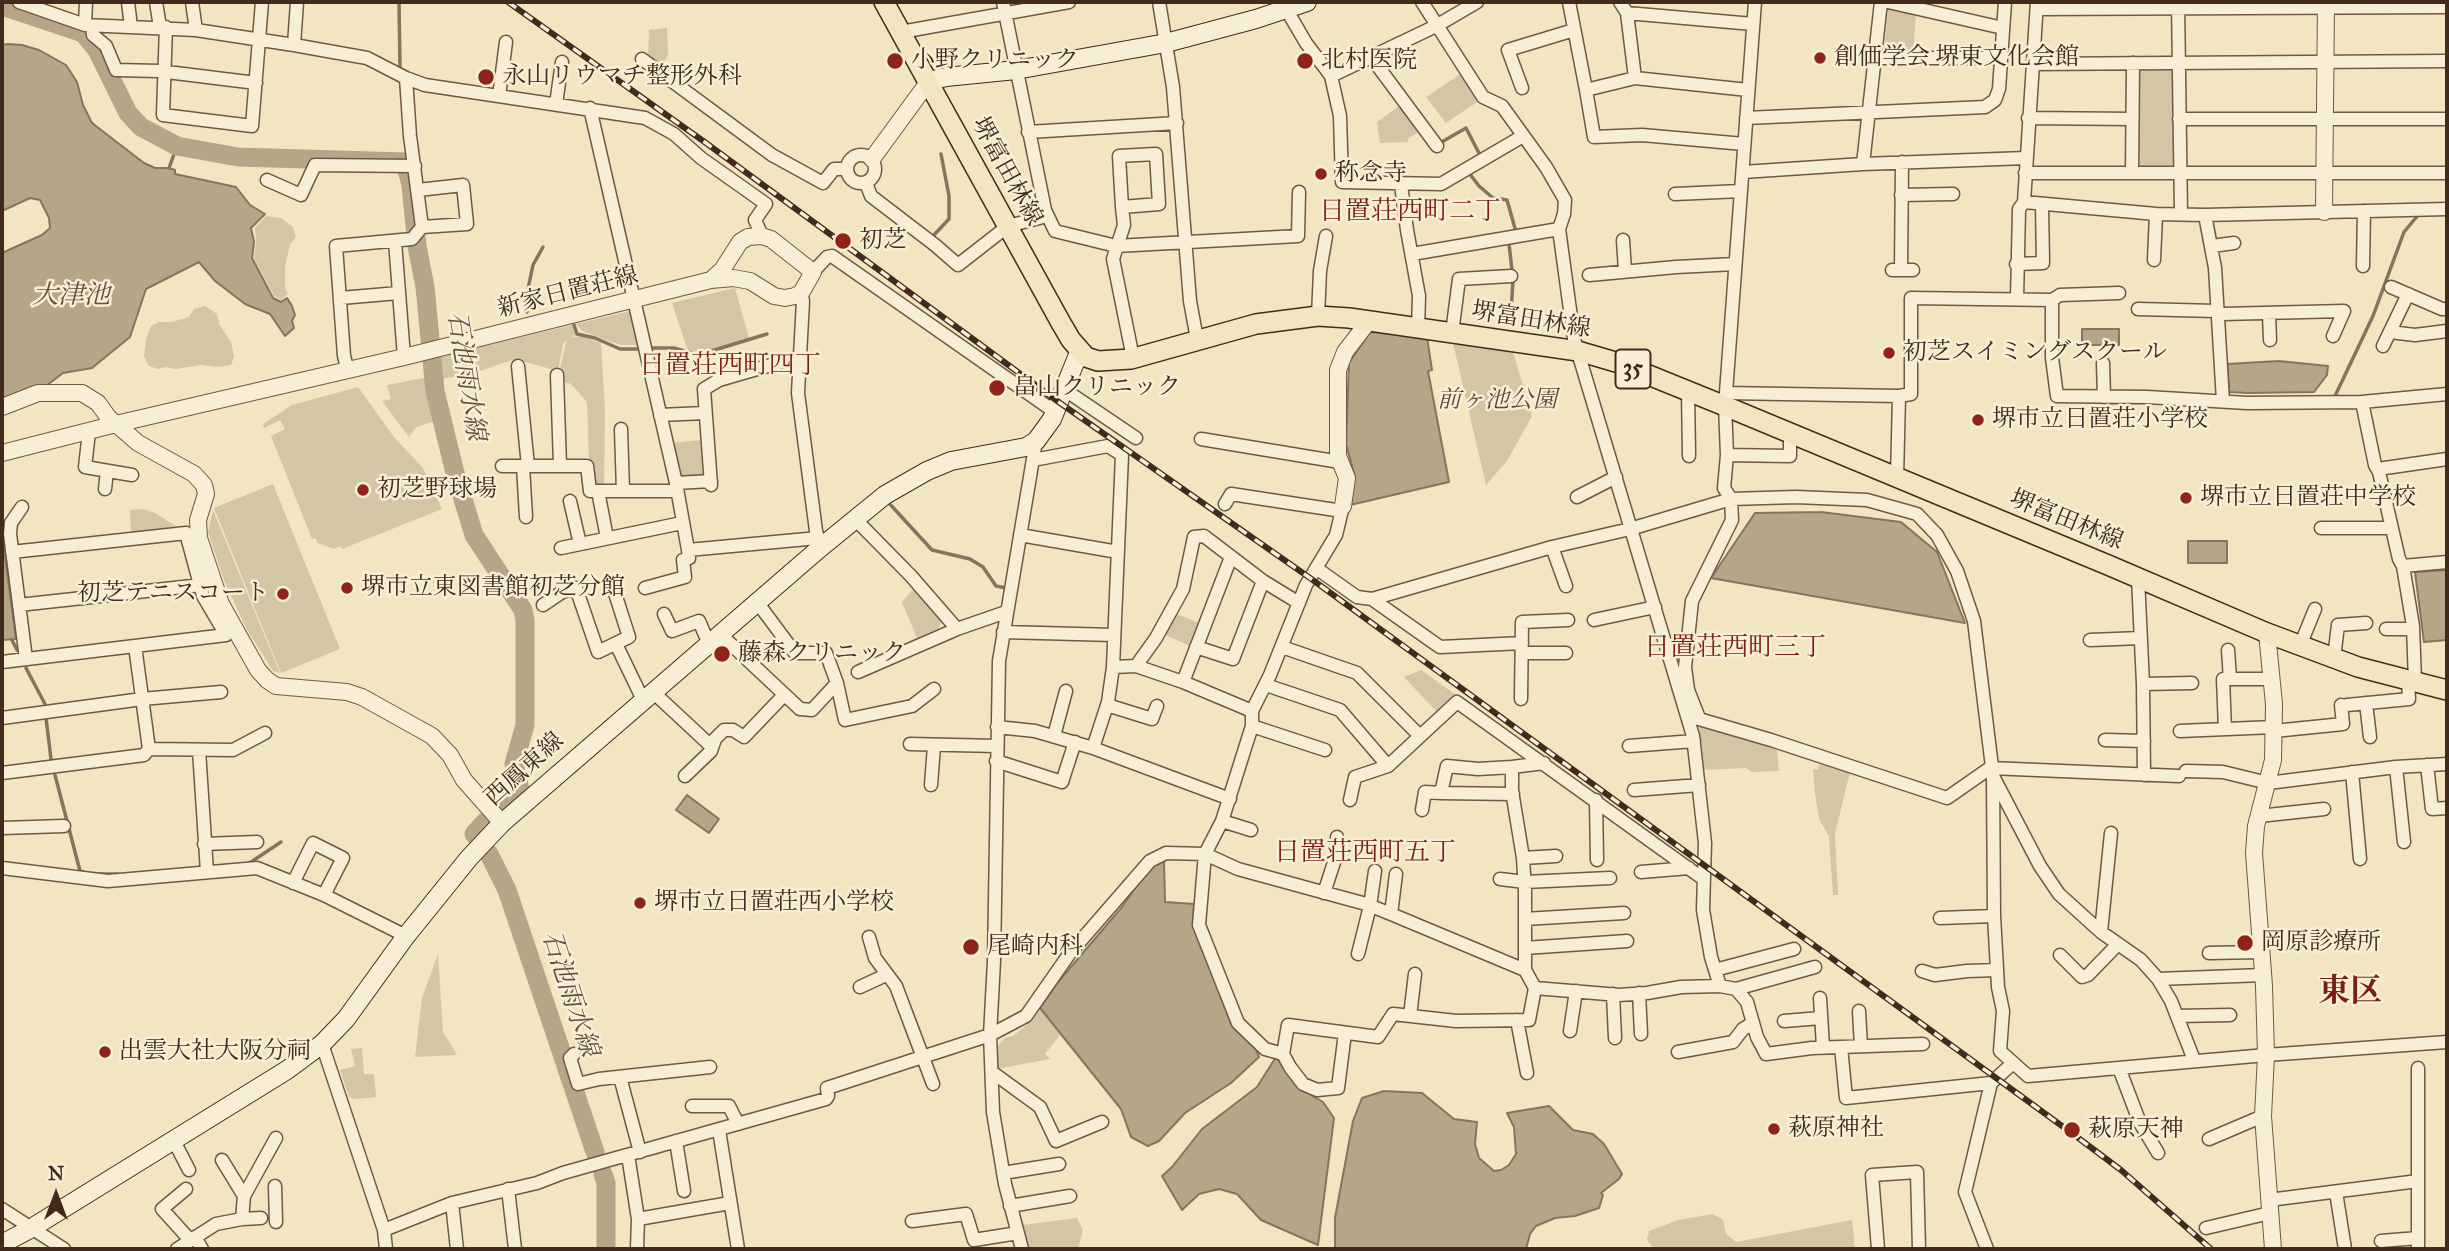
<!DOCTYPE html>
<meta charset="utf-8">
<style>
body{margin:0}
#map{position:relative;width:2449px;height:1251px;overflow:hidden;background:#f1e6bf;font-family:"IM FELL Great Primer",serif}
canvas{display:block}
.frame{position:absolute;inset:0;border:4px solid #432a1e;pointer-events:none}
.north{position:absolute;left:21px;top:1160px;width:70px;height:70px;-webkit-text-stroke:5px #f6efd5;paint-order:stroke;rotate:0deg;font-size:19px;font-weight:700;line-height:28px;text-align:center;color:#432a1e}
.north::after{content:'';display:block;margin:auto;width:24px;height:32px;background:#432a1e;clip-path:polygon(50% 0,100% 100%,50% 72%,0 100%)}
</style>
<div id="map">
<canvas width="2449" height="1251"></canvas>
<div class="frame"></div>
<div class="north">N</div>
</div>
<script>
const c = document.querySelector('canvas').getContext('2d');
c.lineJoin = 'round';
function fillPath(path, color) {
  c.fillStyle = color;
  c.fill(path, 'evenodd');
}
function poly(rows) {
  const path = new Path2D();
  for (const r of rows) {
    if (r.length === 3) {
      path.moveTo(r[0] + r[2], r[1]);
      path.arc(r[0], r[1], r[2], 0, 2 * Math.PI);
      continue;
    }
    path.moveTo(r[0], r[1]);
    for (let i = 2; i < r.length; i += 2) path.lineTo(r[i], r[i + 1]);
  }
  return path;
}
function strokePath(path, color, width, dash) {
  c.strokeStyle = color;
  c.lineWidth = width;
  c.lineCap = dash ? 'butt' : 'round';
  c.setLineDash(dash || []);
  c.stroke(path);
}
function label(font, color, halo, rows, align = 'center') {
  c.font = font + ' "IM FELL Great Primer","Noto Serif JP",serif';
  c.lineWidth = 5;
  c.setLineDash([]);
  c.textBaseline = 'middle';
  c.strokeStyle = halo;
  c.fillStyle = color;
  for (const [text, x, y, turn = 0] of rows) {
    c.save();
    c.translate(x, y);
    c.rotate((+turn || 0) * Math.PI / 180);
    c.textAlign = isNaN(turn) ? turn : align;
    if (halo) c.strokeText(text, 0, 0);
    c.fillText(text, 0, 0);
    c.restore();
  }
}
fillPath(poly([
 [1888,8,1916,15,1913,53,1884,53],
 [667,28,668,55,661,67,648,58,649,30],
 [2141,69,2171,69,2174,73,2175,165,2172,168,2141,168,2138,165,2138,72],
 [1462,73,1480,100,1446,123,1426,97],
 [1402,104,1421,130,1408,139,1408,142,1380,143,1377,122],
 [266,216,281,218,293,227,296,237,290,244,285,267,285,288,288,294,281,300,274,296,254,258,256,242,255,228],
 [735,288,749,338,705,351,688,351,672,303],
 [205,306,217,314,219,324,231,342,234,357,231,365,219,367,201,365,176,369,165,367,158,369,149,366,144,356,146,339,151,326,159,322,172,322,189,317,194,309],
 [634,310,642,345,620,345,582,331,576,324],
 [572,325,576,335,570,338,581,336,601,343,605,409,604,487,592,485,589,461,587,402,571,384,561,381,560,368,567,339,563,344,558,371,515,359,471,374,440,379,439,357],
 [1453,343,1513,352,1532,416,1507,461,1486,485],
 [428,377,435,421,416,427,409,437,382,401,391,399,387,385],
 [358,387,394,437,423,468,442,509,342,549,340,546,334,549,318,543,315,538,312,539,271,436,285,429,280,420,264,428,263,424,292,405],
 [703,440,706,474,703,477,681,478,671,443],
 [273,484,340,649,281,673,214,508],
 [143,509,155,513,179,528,131,533,130,510],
 [213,510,280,673,273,671,246,628,224,580,208,532],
 [913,589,941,622,939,628,917,638,902,602],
 [1175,613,1201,624,1192,647,1163,634],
 [1421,670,1456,695,1438,713,1404,677],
 [1699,725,1762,742,1777,750,1779,771,1752,772,1746,768,1703,770],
 [1819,764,1850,772,1835,834,1838,895,1833,895,1829,836,1819,819,1815,794,1813,769,1818,770],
 [438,954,443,1032,457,1055,415,1057,422,998],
 [1037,1006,1060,1035,1045,1054,1050,1059,997,1069,997,1047,1005,1038,1013,1036,1032,1021,1029,1017],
 [362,1048,364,1074,374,1074,376,1097,354,1099,349,1097,340,1070,355,1066,351,1049],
 [1713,1214,1723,1220,1726,1234,1736,1242,1852,1220,1855,1249,1653,1249,1647,1240,1649,1231,1678,1220],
 [1077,1218,1083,1230,1078,1249,1029,1249,1023,1225]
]), '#d3c6a4');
const water = poly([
 [8,44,22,45,39,50,66,65,77,82,83,105,92,123,144,163,155,168,169,168,175,170,175,174,236,187,250,205,265,214,251,228,254,242,252,258,273,298,281,302,287,298,292,306,295,315,292,321,294,328,285,336,270,314,245,304,215,281,199,262,146,289,130,337,92,368,63,373,46,386,2,400,2,253,42,235,50,228,49,218,40,200,30,198,2,211,2,45,8,44],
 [2082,329,2119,329,2119,345,2082,345,2082,329],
 [1370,332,1427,337,1432,370,1428,371,1449,482,1350,505,1354,473,1346,444,1349,363,1370,332],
 [2279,361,2328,366,2327,375,2314,392,2247,393,2230,392,2229,390,2227,364,2279,361],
 [1821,512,1901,522,1937,552,1965,623,1711,578,1755,513,1821,512],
 [2,534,16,639,2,640,2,534],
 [2188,541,2227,541,2227,563,2188,563,2188,541],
 [2447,570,2447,640,2424,642,2415,572,2447,570],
 [687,795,719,819,709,833,676,810,687,795],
 [1164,860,1165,902,1194,904,1193,923,1231,1024,1256,1049,1259,1057,1231,1083,1185,1113,1159,1141,1148,1146,1131,1137,1121,1109,1040,1008,1059,981,1122,907,1153,862,1164,860],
 [1276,1057,1298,1087,1323,1102,1334,1118,1318,1245,1261,1220,1237,1194,1219,1189,1199,1194,1182,1210,1162,1176,1172,1167,1202,1129,1257,1087,1276,1057],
 [1384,1091,1422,1093,1454,1119,1477,1122,1475,1144,1479,1158,1494,1171,1501,1170,1509,1165,1516,1154,1514,1127,1507,1113,1549,1106,1573,1130,1593,1134,1604,1144,1622,1174,1619,1179,1601,1193,1603,1195,1599,1208,1575,1216,1555,1218,1536,1226,1530,1234,1526,1249,1335,1249,1335,1218,1353,1121,1362,1098,1384,1091]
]);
fillPath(water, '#b6a688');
strokePath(water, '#88745e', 2);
strokePath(poly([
 [399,2,400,68],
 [1440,143,1466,128,1482,159],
 [169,168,177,146],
 [1469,173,1479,186,1493,198,1507,200,1516,232],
 [932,237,949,219,949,196,941,154],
 [527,312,525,303,533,265,543,247],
 [1511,315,1513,279,1509,244,1512,241],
 [574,325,577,334,595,338,620,349,641,349],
 [648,348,674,348,698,355,767,334],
 [2335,396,2373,316,2404,232,2419,214],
 [887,501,932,550,970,559,983,567,996,586,1006,588],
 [12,640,17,650],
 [26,668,45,704],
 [46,718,51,759],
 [55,775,80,871,86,873],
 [248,864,281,842],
 [97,874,118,874]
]), '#88745e', 3.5);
strokePath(poly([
 [2,6,83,33,97,50,128,113,141,127,177,146,238,157,405,162,411,185,417,246,425,287,435,391,455,473,474,535,523,610,525,620,525,725,514,764,520,790,506,804],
 [477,837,474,834,485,822],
 [489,854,507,890,595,1152],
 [603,1174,606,1183,606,1249]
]), '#b6a688', 19);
const minor = poly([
 [19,2,85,25,196,30,294,45,367,58,406,78,425,85,645,118,674,134,701,158,766,204,755,220,762,236],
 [128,2,131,27],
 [156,2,160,27],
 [192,2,196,30],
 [1003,2,1045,210,1055,231,1116,246,1298,236,1299,192],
 [1159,2,1173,87,1190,301,1197,339],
 [1282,2,1306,43,1331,76,1340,116,1342,182,1441,184,1523,136],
 [1422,2,1483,97,1502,106,1546,167,1565,200,1564,214,1559,229,1574,339,1693,736,1705,843,1703,910,1711,957,1720,986],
 [1569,2,1586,90,1635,78,1748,90],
 [1620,2,1627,13,1635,78],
 [1888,2,2003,28],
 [2178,2,2181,214],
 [2037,9,2447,7],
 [1627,13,1753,24],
 [85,25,86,2],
 [92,26,93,35,106,46,116,70,159,71,256,83],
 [166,27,163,115,252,126,262,2],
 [901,32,1069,2],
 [294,45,297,2],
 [1371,57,1437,146],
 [1874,58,2001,58],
 [642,59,772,155,823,183,834,169,847,169],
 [2032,64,2447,61],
 [1331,76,1436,26,1477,2],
 [1522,88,1508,50,1574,30],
 [1586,90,1594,137,1642,135,1744,144],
 [499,96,506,42],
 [556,104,562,62],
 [590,108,676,483,688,550,818,538],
 [1746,118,1985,107,1995,100,1999,89,2005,2],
 [2028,118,2132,119],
 [2179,119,2447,119],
 [1028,132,1177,123],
 [861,169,14],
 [1863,164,1881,2],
 [1743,172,1863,164,2026,158],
 [2025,173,2447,173],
 [2132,173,2133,63],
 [267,180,301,195,315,165,415,166],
 [866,183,871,196,935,245,958,265,1008,226,1047,216],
 [1401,185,1407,230,1419,296,1418,329],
 [418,190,463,185,467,224,422,227],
 [1675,194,1741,191],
 [1901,195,1953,194],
 [2024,202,2156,214,2205,215,2447,209],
 [1122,207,1159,204,1156,154,1119,156,1122,207,1124,225,1113,259,1133,358],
 [2205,215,2215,268,2223,401],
 [1623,240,1625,271],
 [395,241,404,357],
 [2212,246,2234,243],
 [1412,254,1559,229],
 [2154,260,2156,214],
 [2016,264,2043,263,2042,205],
 [2363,266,2364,211],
 [1892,270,1913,270],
 [1901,270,1902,162],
 [813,272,827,257,832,256,1055,412],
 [1589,275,1676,267,1735,264],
 [2391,287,2442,309,2447,309],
 [801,293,803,301,798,393,816,531,818,538,823,540],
 [341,298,398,293],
 [2017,299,2019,209,2024,202,2037,2],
 [2052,300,2060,295,2119,293],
 [2138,309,2216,311,2222,314,2344,311,2333,336],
 [2269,314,2270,340],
 [1318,316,1320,271,1326,236],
 [2390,332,2415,335,2447,331],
 [1452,333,1459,279,1511,276],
 [2383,346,2408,294],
 [2103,363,2104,397],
 [518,366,528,466],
 [348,371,344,356,336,246,412,239,422,227,410,136,406,78],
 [557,375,560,466],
 [1065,390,1136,438],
 [1688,391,1689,456],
 [1726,393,1899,396],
 [2362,402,2447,394],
 [660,415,705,413],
 [621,429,623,491],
 [89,432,85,467,132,475],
 [1201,439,1340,462],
 [1727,455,1790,456,1790,433],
 [502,466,587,466,590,491,677,491],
 [523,466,526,517],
 [2378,469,2447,459],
 [1897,478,1899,396,1911,394,1911,298,2052,300,2052,358,2057,396,2147,397,2247,403,2362,402,2375,465,2379,472,2399,559,2403,566,2413,626,2415,682],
 [676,483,711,481],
 [711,485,704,389,719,380,799,357],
 [105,489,107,471],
 [598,491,607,538],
 [1577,497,1616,477],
 [570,501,580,544],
 [1225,504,1231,494,1342,511],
 [22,507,11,523,10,534,26,659],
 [855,519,911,576,957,629],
 [2321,528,2392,528],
 [1020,535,1118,552],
 [1552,547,1566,586],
 [561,548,682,523],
 [2403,566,2447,562],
 [1316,568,1357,597,1372,599,1552,547,1630,529,1731,499,1796,497,1867,500,1917,514,1937,535,1957,571,1974,621,1993,775,1994,916,1998,987,2003,1011,2000,1051,2028,1076,2266,1055,2447,1042],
 [2138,578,2143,684,2144,775],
 [645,588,685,577,683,560,689,558,688,550],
 [1372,599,1440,647,1522,643],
 [757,602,795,653,826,653,837,683,845,720,912,706,934,689],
 [19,605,201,585],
 [543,605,562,592,576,588,598,652,629,637,613,587],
 [664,614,672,631,699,621,709,644],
 [1594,620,1655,607],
 [2386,629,2413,629],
 [1003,632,1114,635],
 [720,634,800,709,812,710,837,683],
 [2090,640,2141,638],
 [616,644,643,700],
 [2300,646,2315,609],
 [1196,647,1233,659,1263,581],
 [1282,647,1357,673,1420,736],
 [2228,650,2230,679],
 [1522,653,1566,653],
 [2334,658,2338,625,2366,623],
 [2,662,226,635,203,596,186,533,12,552],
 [1136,666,1156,638,1183,589,1194,537,1204,536,1263,581,1299,603],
 [1113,667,1136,666,1183,682,1252,711],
 [858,672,957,629,1006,612],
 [1183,682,1231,557],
 [2143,684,2192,683],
 [1266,685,1340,710,1388,766],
 [653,692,711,746],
 [1521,699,1522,622,1568,620],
 [2366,703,2370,737],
 [1107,705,1152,719,1157,706],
 [2347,705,2409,699,2408,680],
 [1692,717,1771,740,1947,798,1990,768,2179,776],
 [2,718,142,699,221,692],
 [1699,718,1688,690,1685,667,1692,601,1732,520,1731,499,1724,488,1727,455,1725,406,1755,2],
 [1252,726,1325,750],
 [997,727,1035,731,1093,748,1108,702,1113,667,1122,455,1108,446,1033,460],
 [2225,729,2223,679,2271,679],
 [2180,731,2274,727],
 [2274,731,2343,724,2341,705],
 [1054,736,1066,691],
 [2105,740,2144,741],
 [910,744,997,746],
 [1629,746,1694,741],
 [1093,748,1230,799],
 [149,749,233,750,265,733],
 [199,750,207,872],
 [996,761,1062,782,1075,742],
 [2427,765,2432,809,2447,808],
 [1512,767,1478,769,1447,766,1441,793,1513,794],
 [2396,767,2404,842],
 [2186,771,2223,772,2268,783,2396,767,2447,764],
 [2352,772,2360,859],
 [2,773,144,755,149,749,135,646],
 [685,776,711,751,715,739,724,730,733,730,744,737,784,695],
 [1994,778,2040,866,2059,894,2101,932,2141,960,2158,979,2171,1001,2194,1060],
 [931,785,934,746],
 [1634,790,1699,785],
 [1350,800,1355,777,1388,766,1457,702,1702,878],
 [1596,800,1597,860],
 [1422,810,1425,792,1441,793],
 [2259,816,2324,809],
 [1222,821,1251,830],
 [2,828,64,826],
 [204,844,257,842],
 [1523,858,1556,856],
 [2,868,108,881,257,868,324,895,406,936],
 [1641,872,1689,868],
 [1500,879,1525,882,1610,878],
 [293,883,313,843,343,858,324,895],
 [1324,893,1337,853,1337,837],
 [1391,914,1396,874],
 [1940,918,1994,916],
 [1525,919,1624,913],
 [2101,932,2111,833],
 [869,937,875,958,896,986,933,1084],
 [1525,948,1627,941],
 [2209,953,2261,952],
 [1358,954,1370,906,1375,871],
 [2060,955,2082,977,2088,975,2118,944],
 [1525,970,1525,891,1523,858,1512,791,1512,767,1544,763],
 [1715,970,1794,949],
 [1922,971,1935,975,1967,971,1997,970],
 [2158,979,2263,975],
 [860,987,886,975],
 [1535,988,1529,1020,1456,1021,1393,1014,1378,1037,1288,1025,1283,1054,1265,1049,1238,1023,1199,925,1205,854,1238,869,1366,904,1391,914,1525,970,1535,988,1619,995,1647,993,1681,987,1720,986,1736,989,1747,1002,1757,1037,1766,1054,1812,1048,1923,1044],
 [1736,989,1815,967],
 [1639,993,1641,1034],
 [1613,994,1615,1038],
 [1820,998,1823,1047],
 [1859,1011,1861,1046],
 [1410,1016,1415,974],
 [2177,1016,2230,1015],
 [1517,1020,1527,1073],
 [1784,1021,1821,1018],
 [1570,1031,1576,991],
 [322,1044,384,1230,386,1249],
 [1841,1047,1846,1098,1991,1083],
 [1678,1052,1733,1042,1743,1029,1753,1023],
 [574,1054,570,1058,578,1084,599,1079,710,1067],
 [1283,1054,1290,1067,1303,1084,1317,1090,1338,1088,1345,1033],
 [2119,1068,2140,1123,2158,1153],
 [2418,1068,2418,1181],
 [992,1072,1040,1107,1056,1141,1102,1122],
 [620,1077,640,1152],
 [692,1106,729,1106,738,1124],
 [719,1130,738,1249],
 [2209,1139,2263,1116],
 [174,1141,189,1170],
 [676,1141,684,1191],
 [628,1155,638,1219,637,1249],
 [222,1160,244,1196],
 [1003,1173,1059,1164],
 [275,1186,276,1222],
 [186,1189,162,1209,190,1240],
 [508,1189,515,1249],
 [2336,1192,2345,1249],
 [2269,1200,2418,1181,2418,1249],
 [452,1203,457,1249],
 [1010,1206,1070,1196],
 [2,1209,64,1249],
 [242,1219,244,1196,276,1138],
 [638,1219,730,1203],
 [912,1221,966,1214,974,1240,1018,1233],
 [2206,1228,2270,1213],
 [384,1230,452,1203,537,1183,563,1173,826,1099,828,1096,827,1088,990,1035,1026,1016,1070,953,1150,861,1166,853,1205,854,1222,821,1252,726,1252,711,1270,675,1306,585,1336,535,1343,506],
 [195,1237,202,1249],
 [2381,1241,2418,1238],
 [177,1249,216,1224,242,1219,261,1218],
 [1022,1249,1005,1184,993,1112,990,1035,994,961,999,661,1036,441],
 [1878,1249,1872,1175,1917,1172,1919,1249],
 [1987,1249,1965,1192,1991,1083,2013,1063]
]);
const tertiary = poly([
 [872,159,929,81],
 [2324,212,2326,2],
 [2,407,38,393,82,393,98,403,108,417,138,443,194,474,204,485,206,494,198,520,199,538,221,604,258,670,267,680,276,686,347,692,362,697,432,736,450,755,464,780,502,823],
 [2,453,116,424,404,357,711,280,733,278,750,281,774,296,785,298,795,296,801,293,813,272,771,239,762,236,748,237,740,242,722,270,711,280],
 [1343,506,1347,478,1338,456,1338,370,1345,352,1368,322],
 [2267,633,2274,704,2273,760,2256,826,2254,853,2264,986,2266,1055,2263,1116,2273,1249]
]);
const secondary = poly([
 [929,81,946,77,1016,70,1166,43,1256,19,1307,2],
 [2,1244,30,1229,287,1070,322,1044,346,1019,406,936,469,858,502,823,820,548,885,495,927,471,951,461,1026,447,1036,441,1052,419,1080,350]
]);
const primary = poly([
 [884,2,1061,323,1071,340,1086,357,1098,361,1131,359,1256,324,1318,316,1349,318,1578,351,1619,363,1725,406,2108,565,2267,633,2358,667,2447,690]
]);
strokePath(minor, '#6e5946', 15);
strokePath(tertiary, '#6e5946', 18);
strokePath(secondary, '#432a1e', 20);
strokePath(primary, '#432a1e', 22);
strokePath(minor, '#f6efd5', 12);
strokePath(tertiary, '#f6efd5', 16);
strokePath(secondary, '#f6efd5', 18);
strokePath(primary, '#f1e6bf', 19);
const rail = poly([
 [508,2,706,143,1060,403,1310,578,2073,1134,2121,1170,2211,1249]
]);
strokePath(rail, '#432a1e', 6);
strokePath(rail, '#f6efd5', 3.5, [10]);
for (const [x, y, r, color] of [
 [1820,58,7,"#8f2418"],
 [895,61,9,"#8f2418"],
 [1305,61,9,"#8f2418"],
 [486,77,9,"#8f2418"],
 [1321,174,7,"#8f2418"],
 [843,241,9,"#8f2418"],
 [1889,353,7,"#8f2418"],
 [997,388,9,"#8f2418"],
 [1978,420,7,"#8f2418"],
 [363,490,7,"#8f2418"],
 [2186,498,7,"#8f2418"],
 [347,588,7,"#8f2418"],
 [283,594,7,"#8f2418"],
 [722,654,9,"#8f2418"],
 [640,903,7,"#8f2418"],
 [2245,943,9,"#8f2418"],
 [971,947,9,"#8f2418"],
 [105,1052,7,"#8f2418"],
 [1774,1129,7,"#8f2418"],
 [2072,1130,9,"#8f2418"]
]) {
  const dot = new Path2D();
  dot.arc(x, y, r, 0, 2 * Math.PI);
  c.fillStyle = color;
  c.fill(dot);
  strokePath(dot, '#f6efd5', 2.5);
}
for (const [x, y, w] of [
 [1633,369,35]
]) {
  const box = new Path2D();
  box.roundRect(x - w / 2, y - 19.5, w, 39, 5);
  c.fillStyle = '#f6efd5';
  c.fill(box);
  strokePath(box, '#432a1e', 2);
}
label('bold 23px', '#432a1e', null, [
 ["35",1633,369]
]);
label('24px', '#432a1e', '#f6efd5', [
 ["創価学会 堺東文化会館",1834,58],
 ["小野クリニック",911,61],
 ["北村医院",1321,61],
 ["永山リウマチ整形外科",502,77],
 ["称念寺",1335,174],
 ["初芝",859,241],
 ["初芝スイミングスクール",1903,353],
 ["畠山クリニック",1013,388],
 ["堺市立日置荘小学校",1992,420],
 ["初芝野球場",377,490],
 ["堺市立日置荘中学校",2200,498],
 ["堺市立東図書館初芝分館",361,588],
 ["初芝テニスコート",269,594,"right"],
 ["藤森クリニック",738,654],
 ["堺市立日置荘西小学校",654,903],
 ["岡原診療所",2261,943],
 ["尾崎内科",987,947],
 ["出雲大社大阪分祠",119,1052],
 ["萩原神社",1788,1129],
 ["萩原天神",2088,1130]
], 'left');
label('24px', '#432a1e', '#f6efd5', [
 ["堺富田林線",1006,172,61],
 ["新家日置荘線",568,293,-14],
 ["堺富田林線",1531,321,9],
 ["堺富田林線",2066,521,22],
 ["西鳳東線",525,770,-42]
]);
label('italic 24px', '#604939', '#f6efd5', [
 ["前ヶ池公園",1497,401]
]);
label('26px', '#7a1f14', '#f6efd5', [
 ["日置荘西町二丁",1410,213],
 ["日置荘西町四丁",730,367],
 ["日置荘西町三丁",1735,649],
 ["日置荘西町五丁",1365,854]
]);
label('italic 26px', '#664f3e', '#f6efd5', [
 ["大津池",71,297],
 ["石池雨水線",465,376,81],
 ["石池雨水線",569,994,72]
]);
label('bold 32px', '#7a1f14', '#f6efd5', [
 ["東区",2350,993]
]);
</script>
